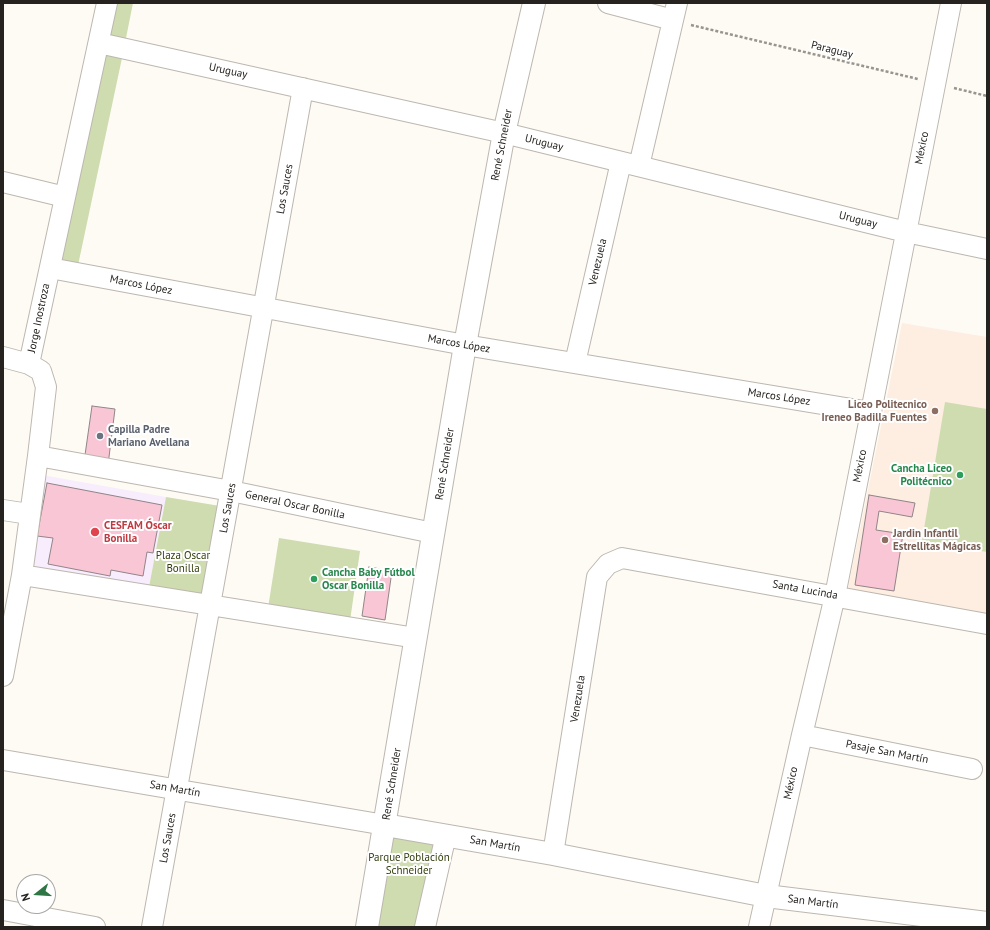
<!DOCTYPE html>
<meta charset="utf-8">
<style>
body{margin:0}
#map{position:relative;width:990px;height:930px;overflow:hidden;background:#fefbf5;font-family:"PT Sans",sans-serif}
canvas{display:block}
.frame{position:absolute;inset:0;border:4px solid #25221f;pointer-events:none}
.north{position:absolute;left:16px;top:874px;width:40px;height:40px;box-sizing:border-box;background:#fff;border:1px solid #a8a7a5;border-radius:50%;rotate:253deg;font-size:11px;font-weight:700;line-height:16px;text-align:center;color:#25221f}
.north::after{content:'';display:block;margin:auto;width:14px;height:18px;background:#2e7744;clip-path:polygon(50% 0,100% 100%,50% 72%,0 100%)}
</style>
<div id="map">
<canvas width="990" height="930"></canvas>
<div class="frame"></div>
<div class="north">N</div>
</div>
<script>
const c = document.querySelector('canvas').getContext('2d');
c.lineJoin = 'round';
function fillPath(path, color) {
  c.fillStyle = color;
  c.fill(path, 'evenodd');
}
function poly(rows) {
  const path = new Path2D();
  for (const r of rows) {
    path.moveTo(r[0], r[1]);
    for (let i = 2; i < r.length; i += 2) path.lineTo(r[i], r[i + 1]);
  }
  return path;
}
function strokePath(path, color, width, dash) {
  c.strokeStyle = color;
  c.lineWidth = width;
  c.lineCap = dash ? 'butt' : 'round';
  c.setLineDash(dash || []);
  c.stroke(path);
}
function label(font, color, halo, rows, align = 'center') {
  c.font = font + ' "PT Sans",sans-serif';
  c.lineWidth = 4;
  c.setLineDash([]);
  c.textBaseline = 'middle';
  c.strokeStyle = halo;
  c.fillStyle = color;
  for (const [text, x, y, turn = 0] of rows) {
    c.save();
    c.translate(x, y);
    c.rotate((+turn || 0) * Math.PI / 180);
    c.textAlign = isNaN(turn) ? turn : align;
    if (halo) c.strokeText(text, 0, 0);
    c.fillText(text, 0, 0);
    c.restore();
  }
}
fillPath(poly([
 [902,323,987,337,987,618,904,602,848,588]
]), '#feeee2');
fillPath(poly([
 [42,475,166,497,149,587,26,568]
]), '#f7edfd');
fillPath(poly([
 [113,3,133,3,126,38,105,35],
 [102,52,122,58,77,270,57,263],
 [945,402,987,409,987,552,922,541],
 [166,497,220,506,206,595,149,587],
 [279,538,360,551,350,621,268,608],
 [391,837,437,845,419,927,375,927]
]), '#cedcb0');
const building = poly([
 [92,406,115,409,108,465,84,462,92,406],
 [47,483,162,505,153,553,147,552,143,576,111,570,110,576,48,564,53,538,37,536,47,483],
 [869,495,915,503,912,517,879,511,876,530,903,534,894,591,855,585,869,495],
 [369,567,392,571,385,620,362,616,369,567]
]);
fillPath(building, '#f9c6d5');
strokePath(building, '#908588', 1);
const street = poly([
 [608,3,673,20],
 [99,43,504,133,906,232,987,249],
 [639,166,677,3],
 [3,182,65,197],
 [50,268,465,345,870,412],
 [3,357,29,364,41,371,46,387,38,456,22,575,3,676],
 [575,363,621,162],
 [29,364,107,3],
 [38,456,231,491,433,533],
 [3,510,29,514],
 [22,575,416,638],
 [802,735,972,769],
 [3,760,385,825],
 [553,854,597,577,608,564,622,558,987,624],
 [3,910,95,927],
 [152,927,303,88],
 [425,927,446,835],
 [759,927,802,735,835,596,951,3]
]);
const secondary = poly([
 [385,825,553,854,766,896,987,923],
 [367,927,465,345,504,133,534,3]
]);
strokePath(street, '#bdb7af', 22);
strokePath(secondary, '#bdb7af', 24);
strokePath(poly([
 [691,25,918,79],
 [954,88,987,96]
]), '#989590', 2.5, [3, 2]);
strokePath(street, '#fff', 20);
strokePath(secondary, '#fff', 22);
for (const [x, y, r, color] of [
 [935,411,4,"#8d6e63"],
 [100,436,4,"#6b7280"],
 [960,475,4,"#2e9e5b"],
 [95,532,5,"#e0444e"],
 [885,540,4,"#8d6e63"],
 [314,579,4,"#2e9e5b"]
]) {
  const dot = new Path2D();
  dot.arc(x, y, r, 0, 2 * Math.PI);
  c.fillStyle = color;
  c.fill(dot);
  strokePath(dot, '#fff', 1.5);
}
label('11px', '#25221f', '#fff', [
 ["Paraguay",832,50,14],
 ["Uruguay",228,71,12],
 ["Uruguay",544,143,14],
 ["René Schneider",502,145,-79],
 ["México",922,148,-79],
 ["Los Sauces",285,189,-80],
 ["Uruguay",858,220,14],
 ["Venezuela",598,262,-77],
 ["Marcos López",141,285,11],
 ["Jorge Inostroza",39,318,-78],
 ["Marcos López",459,344,10],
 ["Marcos López",779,397,9],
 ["René Schneider",445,464,-81],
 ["México",860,466,-79],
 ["General Oscar Bonilla",295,505,12],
 ["Los Sauces",228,508,-80],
 ["Santa Lucinda",805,590,10],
 ["Venezuela",578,699,-81],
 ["Pasaje San Martín",887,752,11],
 ["México",791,783,-78],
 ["René Schneider",392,784,-81],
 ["San Martín",175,789,10],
 ["Los Sauces",168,838,-80],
 ["San Martín",495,844,10],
 ["San Martín",813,902,7]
]);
label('bold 11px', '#785e54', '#fff', [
 ["Liceo Politecnico",927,405],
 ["Ireneo Badilla Fuentes",927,418],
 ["Jardin Infantil",893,534,"left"],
 ["Estrellitas Mágicas",893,547,"left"]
], 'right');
label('bold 11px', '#5b616d', '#fff', [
 ["Capilla Padre",108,430],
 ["Mariano Avellana",108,443]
], 'left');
label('bold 11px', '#27864d', '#fff', [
 ["Cancha Liceo",952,469],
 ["Politécnico",952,482],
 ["Cancha Baby Fútbol",322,573,"left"],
 ["Oscar Bonilla",322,586,"left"]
], 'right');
label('bold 11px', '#be3a42', '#fff', [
 ["CESFAM Óscar",104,526],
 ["Bonilla",104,539]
], 'left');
label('11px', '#34400f', '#fff', [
 ["Plaza Oscar",183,556],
 ["Bonilla",183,569],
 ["Parque Población",409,858],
 ["Schneider",409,871]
]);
</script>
